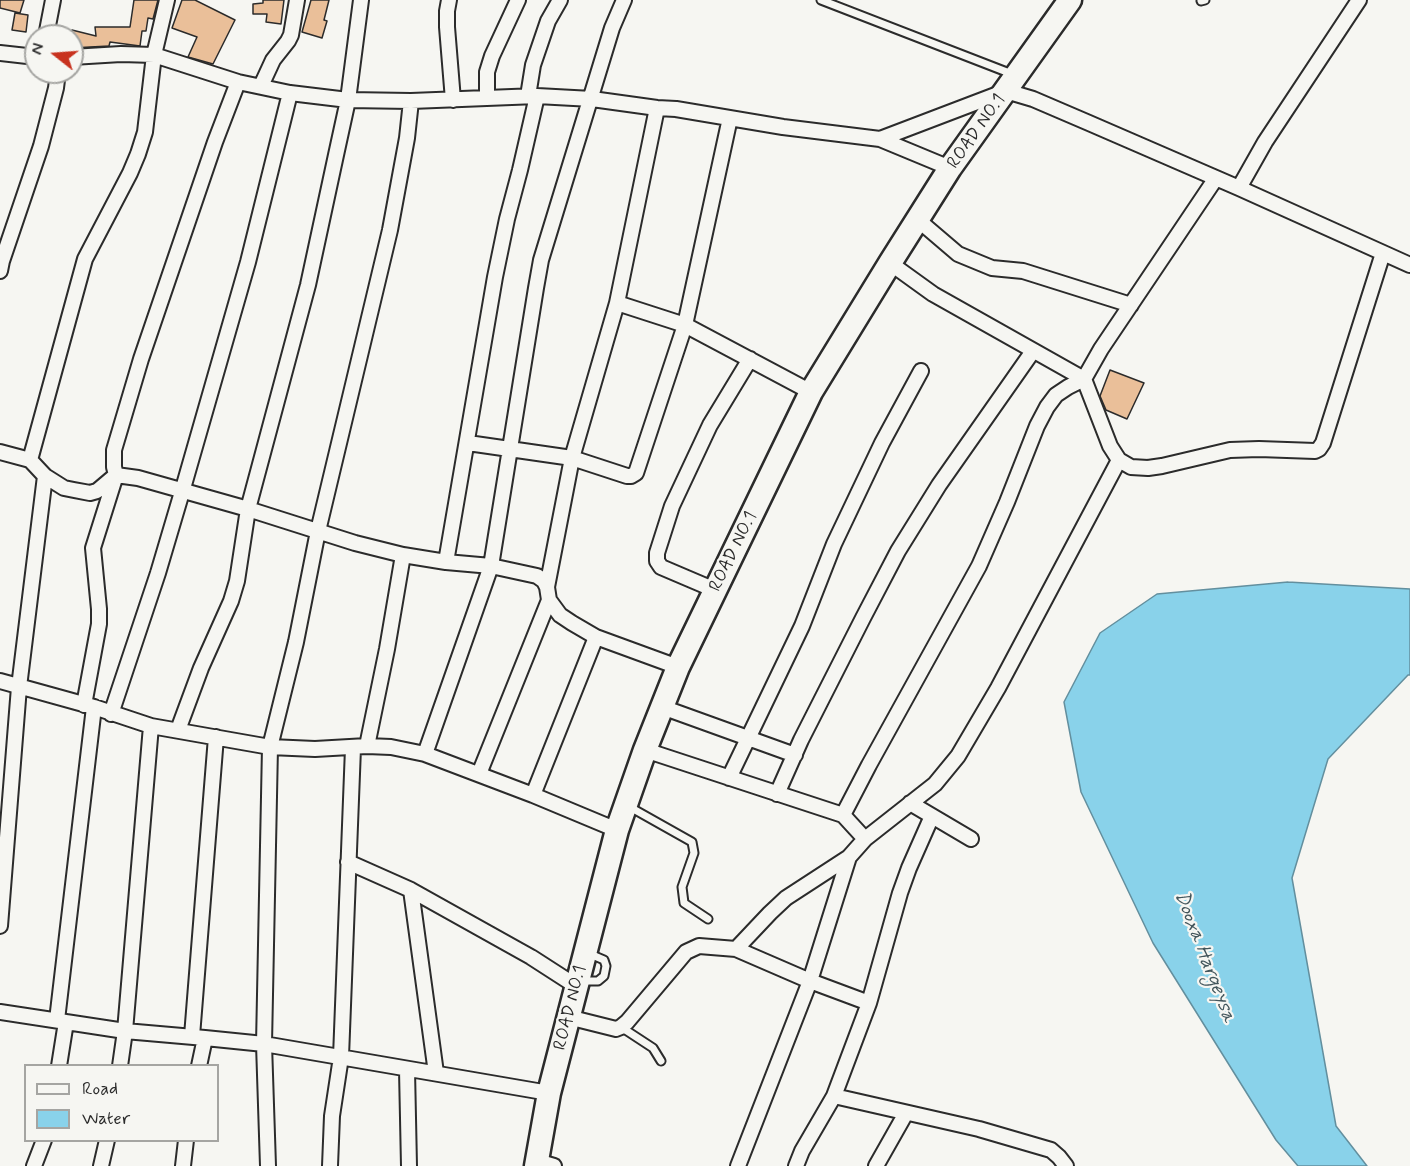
<!DOCTYPE html>
<style>
body{margin:0}
#map{position:relative;width:1410px;height:1166px;overflow:hidden;background:#f6f6f2;font-family:Mynerve,sans-serif}
canvas{display:block}
.legend{position:absolute;left:24px;top:1064px;width:195px;height:78px;box-sizing:border-box;background:#f6f6f2;border:2px solid #a5a5a2;margin:0;padding:8px 10px;list-style:none;font-size:18px;color:#2b2b2b}
.legend li{display:flex;align-items:center;gap:12px;height:30px}
.legend b{width:30px;border:2px solid #a5a5a2}
.north{position:absolute;left:24px;top:24px;width:60px;height:60px;box-sizing:border-box;background:#f6f6f2;border:2px solid #a5a5a2;border-radius:50%;rotate:287deg;font-size:16px;font-weight:700;line-height:24px;text-align:center;color:#2b2b2b}
.north::after{content:'';display:block;margin:auto;width:21px;height:27px;background:#c8321e;clip-path:polygon(50% 0,100% 100%,50% 72%,0 100%)}
</style>
<div id="map">
<canvas width="1410" height="1166"></canvas>
<ul class="legend">
<li><b style="height:8px;background:#f6f6f2"></b>Road</li>
<li><b style="height:16px;background:#89d2ea"></b>Water</li>
</ul>
<div class="north">N</div>
</div>
<script>
const c = document.querySelector('canvas').getContext('2d');
c.lineJoin = 'round';
function fillPath(path, color) {
  c.fillStyle = color;
  c.fill(path, 'evenodd');
}
function poly(rows) {
  const path = new Path2D();
  for (const r of rows) {
    path.moveTo(r[0], r[1]);
    for (let i = 2; i < r.length; i += 2) path.lineTo(r[i], r[i + 1]);
  }
  return path;
}
function strokePath(path, color, width, dash) {
  c.strokeStyle = color;
  c.lineWidth = width;
  c.lineCap = dash ? 'butt' : 'round';
  c.setLineDash(dash || []);
  c.stroke(path);
}
function label(font, color, halo, rows, align = 'center') {
  c.font = font + ' Mynerve,sans-serif';
  c.lineWidth = 4.5;
  c.setLineDash([]);
  c.textBaseline = 'middle';
  c.strokeStyle = halo;
  c.fillStyle = color;
  for (const [text, x, y, turn = 0] of rows) {
    c.save();
    c.translate(x, y);
    c.rotate((+turn || 0) * Math.PI / 180);
    c.textAlign = isNaN(turn) ? turn : align;
    if (halo) c.strokeText(text, 0, 0);
    c.fillText(text, 0, 0);
    c.restore();
  }
}
const water = poly([
 [1288,582,1410,589,1410,675,1408,675,1328,759,1292,878,1336,1126,1367,1166,1298,1166,1276,1140,1153,943,1081,792,1064,702,1100,633,1157,594,1288,582]
]);
fillPath(water, '#89d2ea');
strokePath(water, '#638f9e', 1.5);
const building = poly([
 [0,0,24,0,20,13,0,8,0,0],
 [134,0,158,0,153,19,148,18,146,31,142,31,140,46,110,42,109,46,72,48,72,30,96,36,95,27,130,27,134,0],
 [182,0,195,0,235,20,213,64,188,57,197,37,172,28,182,0],
 [263,0,284,0,281,24,266,22,267,14,253,14,253,4,263,3,263,0],
 [311,0,329,0,324,20,327,21,322,38,302,32,311,0],
 [15,13,28,15,26,32,12,30,15,13],
 [1110,370,1144,383,1127,419,1106,410,1100,396,1110,370]
]);
fillPath(building, '#eabf99');
strokePath(building, '#2b2b2b', 1.5);
const service = poly([
 [821,0,1012,74],
 [1201,1,1205,0],
 [628,806,692,842,694,853,682,887,684,903,708,919],
 [583,981,598,981,604,976,606,966,604,960,590,954],
 [621,1027,653,1048,661,1061]
]);
const minor = poly([
 [449,0,447,11,447,27,453,100],
 [46,36,53,0],
 [0,53,36,57],
 [72,57,121,54,154,55,238,82,290,93,348,100,411,101,537,96,592,99,657,108,676,109,783,127,880,139,950,168],
 [261,86,273,60,288,41,291,35,297,0],
 [528,96,533,65,548,21,560,0],
 [487,98,487,72,492,56,518,0],
 [880,139,1006,91,1033,99,1089,123,1239,188,1410,265],
 [1239,188,1265,142,1359,0],
 [917,219,958,254,992,268,1023,271,1131,305],
 [890,263,933,294,1084,379,1110,446,1119,460,1131,467,1148,468,1162,466,1230,450,1259,449,1315,451,1319,449,1323,443,1383,253],
 [0,271,2,261,41,146,56,88,57,80,56,72],
 [617,303,685,325,811,392],
 [468,443,572,458,627,476,631,476,636,473,685,325,730,118],
 [0,452,30,460,45,476,64,488,74,490,90,493,97,491,116,475,138,478,248,509,355,543,403,555,446,562,491,566,537,576,544,581,547,587,549,600,560,615,572,623,596,637,678,667],
 [30,460,85,259,130,173,138,154,145,132,154,55,167,0],
 [446,562,495,277,507,219,520,170,537,96],
 [547,587,572,458,617,303,657,108],
 [715,590,661,567,657,561,657,553,672,506,710,425,750,359],
 [0,681,94,707,151,726,270,747,315,749,367,746,391,747,425,754,533,795,617,830],
 [84,705,99,624,99,609,93,548,116,475,114,467,114,450,141,359,215,142,238,82],
 [662,707,795,755],
 [111,714,158,573,182,492,248,262,290,93],
 [178,730,201,668,231,601,237,581,248,509,308,285,336,155,348,100,361,0],
 [367,746,387,649,403,555],
 [645,750,843,815,865,839],
 [425,754,491,566,536,288,541,260,612,28,624,0],
 [479,774,549,600],
 [729,778,802,626,834,544,882,443,921,371],
 [777,794,801,740,863,618,898,551,939,485,1033,351],
 [533,795,596,637],
 [910,803,971,839],
 [843,815,869,765,979,566,1007,502,1037,426,1047,407,1056,395,1068,387,1084,379,1101,349,1216,178],
 [348,862,411,890,531,957,576,986],
 [411,890,436,1073],
 [0,926,19,687,45,476],
 [736,949,770,913,786,898,849,857,865,839,935,784,958,756,998,688,1119,460],
 [0,1012,125,1031,205,1038,264,1044,549,1093],
 [568,1017,616,1029,621,1027,627,1022,686,952,699,946,736,949,810,981,869,1003,900,893,909,868,932,816],
 [57,1020,94,707],
 [192,1036,216,737],
 [59,1066,66,1022],
 [120,1066,125,1031,151,726],
 [199,1066,205,1038],
 [407,1070,409,1166],
 [834,1096,869,1003],
 [537,1161,554,1166],
 [34,1166,44,1140],
 [101,1166,107,1140],
 [183,1166,186,1140],
 [268,1166,264,1044,270,747,296,642,318,531,390,230,407,138,411,101],
 [330,1166,332,1116,341,1057,353,748],
 [738,1166,810,981,849,857],
 [796,1166,802,1151,834,1096,979,1129,1051,1150,1059,1157,1066,1166],
 [876,1166,906,1113]
]);
const trunk = poly([
 [536,1166,549,1093,617,830,645,750,678,667,811,392,890,263,950,168,1070,0]
]);
strokePath(service, '#2b2b2b', 11);
strokePath(minor, '#2b2b2b', 18);
strokePath(trunk, '#2b2b2b', 27);
strokePath(service, '#f6f6f2', 7);
strokePath(minor, '#f6f6f2', 14);
strokePath(trunk, '#f6f6f2', 22);
label('18px', '#2b2b2b', '#f6f6f2', [
 ["ROAD NO.1",977,132,-55],
 ["ROAD NO.1",734,552,-64],
 ["ROAD NO.1",571,1008,-76]
]);
label('italic 20px', '#42555b', '#f6f6f2', [
 ["Dooxa Hargeysa",1204,957,69]
]);
</script>
